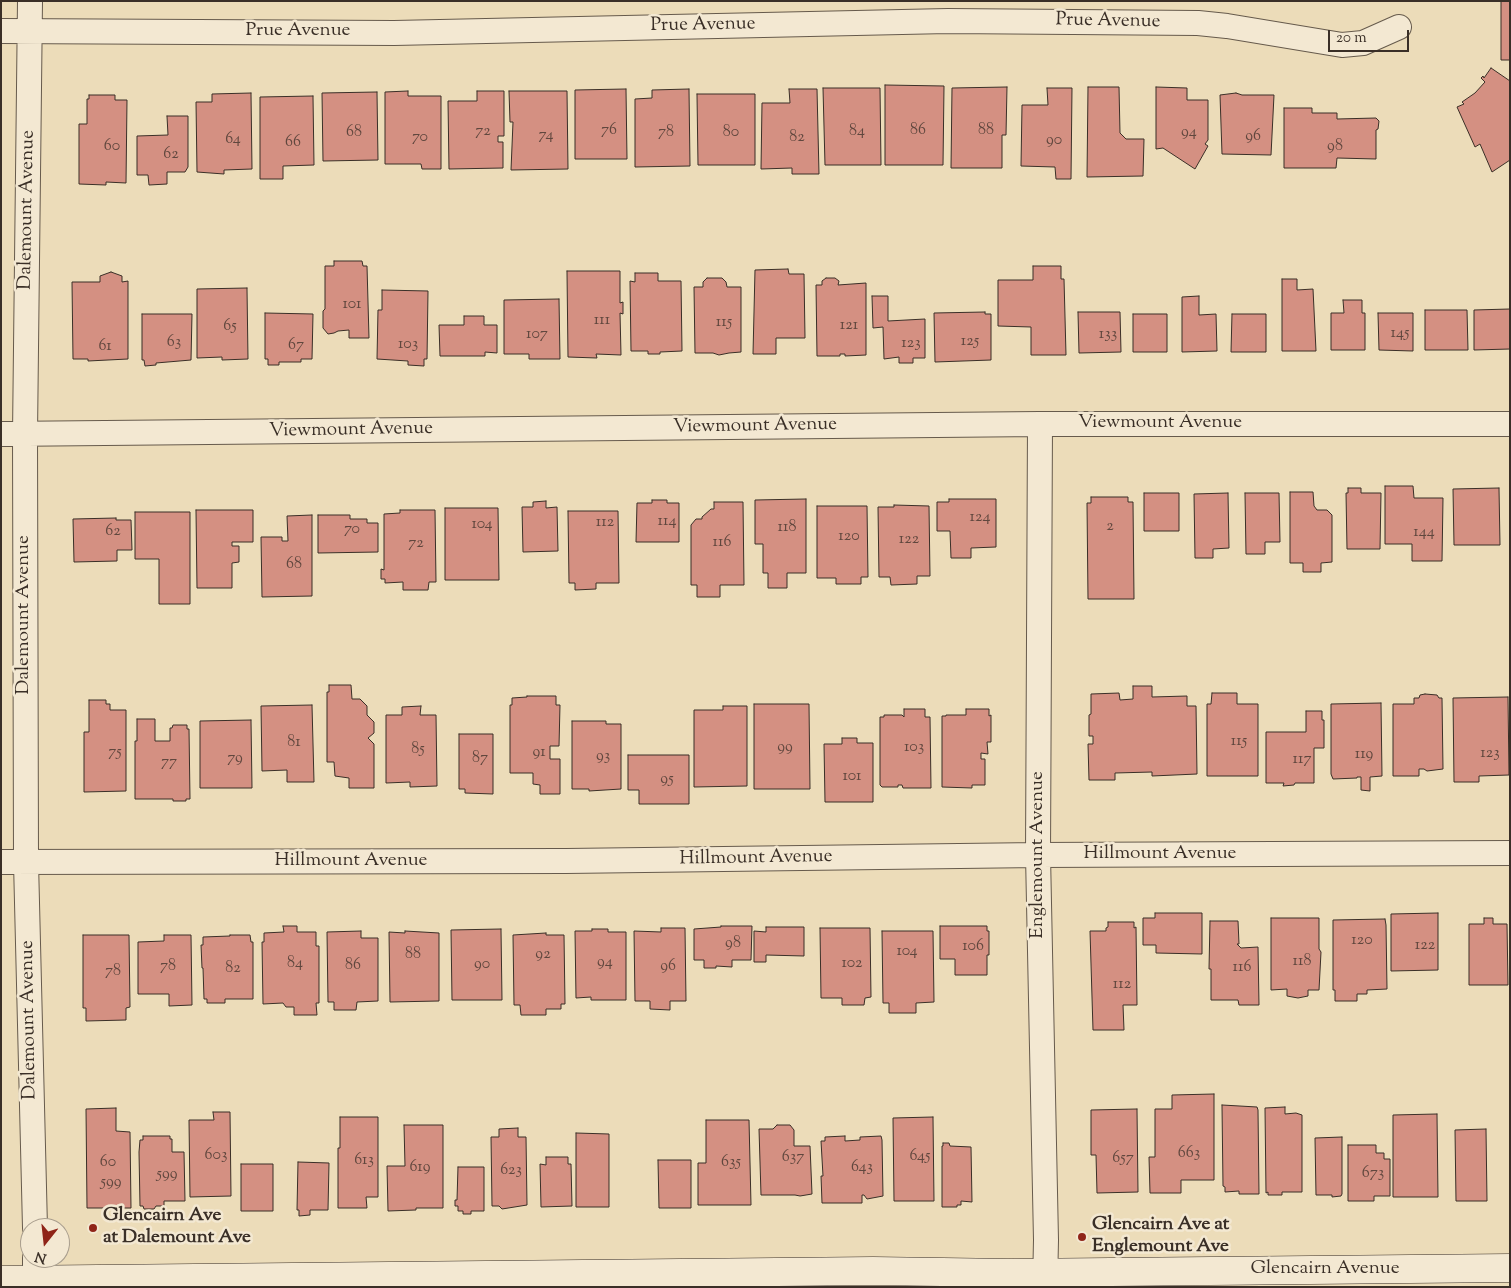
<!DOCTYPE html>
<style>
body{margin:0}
#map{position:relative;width:1511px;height:1288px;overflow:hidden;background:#ecdcb9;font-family:"Sorts Mill Goudy",serif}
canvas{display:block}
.frame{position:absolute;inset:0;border:2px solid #3a2f27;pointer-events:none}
.north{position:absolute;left:20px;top:1218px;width:50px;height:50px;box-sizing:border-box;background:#f3e8d2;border:1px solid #a99e8e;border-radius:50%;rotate:196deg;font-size:14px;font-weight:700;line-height:20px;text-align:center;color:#3a2f27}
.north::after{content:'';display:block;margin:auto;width:18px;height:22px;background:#8f2418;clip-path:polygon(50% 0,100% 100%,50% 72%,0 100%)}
.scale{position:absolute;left:1328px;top:30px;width:81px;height:22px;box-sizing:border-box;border:2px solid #3a2f27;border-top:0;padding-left:6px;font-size:15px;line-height:18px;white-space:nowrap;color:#3a2f27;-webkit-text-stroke:4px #f3e8d2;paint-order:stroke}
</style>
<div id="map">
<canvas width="1511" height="1288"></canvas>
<div class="frame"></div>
<div class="north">N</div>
<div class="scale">20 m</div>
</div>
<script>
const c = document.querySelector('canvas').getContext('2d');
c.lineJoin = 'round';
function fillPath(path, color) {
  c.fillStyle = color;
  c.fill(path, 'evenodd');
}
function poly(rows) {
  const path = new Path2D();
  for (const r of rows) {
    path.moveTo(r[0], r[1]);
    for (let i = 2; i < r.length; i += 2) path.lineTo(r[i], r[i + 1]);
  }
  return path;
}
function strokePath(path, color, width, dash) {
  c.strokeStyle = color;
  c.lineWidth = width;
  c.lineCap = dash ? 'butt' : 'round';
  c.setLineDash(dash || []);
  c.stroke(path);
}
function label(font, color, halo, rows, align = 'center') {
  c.font = font + ' "Sorts Mill Goudy",serif';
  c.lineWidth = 5;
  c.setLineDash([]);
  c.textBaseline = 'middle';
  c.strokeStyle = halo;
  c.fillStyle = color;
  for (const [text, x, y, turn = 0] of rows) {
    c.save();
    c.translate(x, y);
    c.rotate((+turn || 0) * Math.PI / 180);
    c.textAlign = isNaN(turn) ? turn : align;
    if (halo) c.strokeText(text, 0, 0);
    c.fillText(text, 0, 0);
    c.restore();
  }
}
const building = poly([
 [1501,1,1510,1,1510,60,1501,60,1501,1],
 [1491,68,1510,81,1510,160,1492,172,1480,144,1475,147,1457,107,1464,104,1462,102,1475,93,1485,82,1481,78,1483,76,1484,78,1491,68],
 [885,85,944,86,943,165,885,165,885,85],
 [1007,87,1006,135,1002,135,1002,168,951,168,952,88,1007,87],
 [1088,87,1119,87,1120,133,1126,139,1144,139,1143,176,1087,177,1088,87],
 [1156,87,1187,88,1187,100,1208,100,1208,140,1205,144,1208,146,1195,169,1163,148,1156,149,1156,87],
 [823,88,880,88,881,165,825,165,823,88],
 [1047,88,1072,88,1071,179,1056,179,1055,167,1021,166,1022,105,1048,105,1047,88],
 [626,89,627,159,575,159,575,90,626,89],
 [689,89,690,166,635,167,635,99,652,98,652,90,689,89],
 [789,89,817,89,819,174,792,174,792,168,761,169,762,103,790,103,789,89],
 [408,91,408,96,441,96,441,169,422,169,421,164,385,164,385,92,408,91],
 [477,91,504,91,504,136,498,136,498,142,503,142,503,168,449,169,448,101,477,101,477,91],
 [509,91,567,91,568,169,511,170,513,122,510,122,509,91],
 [377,92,378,160,323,161,322,93,377,92],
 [251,93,252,169,224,170,224,174,197,172,196,102,212,102,212,94,251,93],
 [1236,93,1242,95,1274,95,1271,155,1222,154,1220,95,1236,93],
 [697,94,755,94,755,165,698,165,697,94],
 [89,95,115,95,115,100,127,100,126,183,106,182,106,185,79,184,79,124,87,124,87,99,89,99,89,95],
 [313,96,314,165,283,166,283,179,260,179,260,97,313,96],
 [1284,108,1312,108,1312,113,1337,113,1337,119,1376,118,1379,121,1378,129,1376,130,1376,159,1337,158,1336,168,1284,168,1284,108],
 [167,116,188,116,188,167,185,172,167,172,167,184,149,185,148,175,137,175,137,136,168,135,167,116],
 [334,261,362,261,363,266,367,266,369,338,349,338,349,330,338,331,334,333,328,334,323,328,323,311,325,309,325,266,334,266,334,261],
 [1033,266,1061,266,1061,279,1064,279,1066,355,1031,355,1031,327,998,326,998,280,1033,280,1033,266],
 [788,269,789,274,804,274,805,338,776,338,776,354,753,354,755,270,788,269],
 [567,271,620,271,620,303,623,302,623,314,620,313,621,355,596,354,597,358,568,357,567,271],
 [111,272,122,276,122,282,128,281,128,359,88,361,88,359,73,359,72,282,100,282,100,276,111,272],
 [635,273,658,273,658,281,681,281,682,351,660,352,660,354,648,354,648,351,631,351,630,281,635,282,635,273],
 [707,278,722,278,726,282,727,287,741,287,741,352,729,353,719,355,713,353,695,353,694,287,703,287,703,282,707,278],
 [826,278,835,278,839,281,838,285,866,283,866,355,845,356,845,354,840,354,840,356,817,356,816,285,822,285,822,281,826,278],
 [1282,279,1297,279,1297,290,1313,289,1316,351,1282,351,1282,279],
 [247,288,248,359,222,360,222,357,197,358,197,289,247,288],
 [382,290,428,291,427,359,424,359,424,366,408,365,408,361,377,359,378,310,382,310,382,290],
 [872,296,888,296,888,321,925,319,925,358,913,358,913,363,899,363,899,357,884,359,883,327,873,328,872,296],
 [1199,296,1199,315,1216,314,1217,351,1182,352,1182,297,1199,296],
 [559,299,560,359,529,359,529,354,504,354,504,300,559,299],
 [1343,300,1362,300,1362,313,1365,313,1365,350,1331,350,1331,313,1344,313,1343,300],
 [1510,309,1510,349,1474,350,1474,310,1510,309],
 [1425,310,1467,310,1468,350,1425,350,1425,310],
 [985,312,985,314,991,314,991,360,935,362,934,313,985,312],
 [1078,312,1120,312,1121,352,1079,353,1078,312],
 [265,313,313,314,312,359,301,359,301,362,279,362,279,365,268,365,268,359,265,359,265,313],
 [1378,313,1413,313,1413,351,1379,350,1378,313],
 [142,314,192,314,191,360,156,363,156,365,145,366,144,360,142,360,142,314],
 [1133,314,1167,314,1167,352,1133,352,1133,314],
 [1232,314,1266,314,1266,352,1231,352,1232,314],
 [464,316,484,316,484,325,497,325,497,353,485,352,485,356,440,356,439,325,464,325,464,316],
 [1385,486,1413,486,1414,498,1443,498,1442,561,1412,561,1412,544,1385,544,1385,486],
 [1348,488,1361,488,1361,493,1381,493,1380,549,1347,549,1346,493,1348,493,1348,488],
 [1499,488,1500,545,1454,545,1453,489,1499,488],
 [1290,492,1313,492,1314,506,1317,510,1327,510,1332,515,1332,562,1321,563,1321,572,1303,572,1303,563,1290,563,1290,492],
 [1144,493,1179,493,1179,531,1144,531,1144,493],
 [1228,493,1229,548,1213,549,1213,558,1195,558,1194,494,1228,493],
 [1245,493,1279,493,1280,542,1265,542,1265,554,1246,554,1245,493],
 [1091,497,1128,497,1128,502,1133,502,1134,599,1088,599,1087,503,1091,503,1091,497],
 [806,499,806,573,787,573,787,588,768,588,768,573,763,573,763,544,755,544,755,500,806,499],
 [949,499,996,499,996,547,971,548,971,558,951,558,950,531,937,531,937,502,949,502,949,499],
 [652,500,667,500,667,503,679,503,679,542,636,542,637,503,652,503,652,500],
 [546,501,546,508,557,507,558,551,523,552,522,507,533,507,533,502,546,501],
 [714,502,743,502,744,585,720,585,720,597,697,597,697,585,691,585,691,525,696,519,702,519,702,517,711,509,714,509,714,502],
 [894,505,929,506,930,576,917,576,917,584,891,585,890,577,879,577,878,507,894,507,894,505],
 [817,506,867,506,868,577,861,577,861,584,836,584,836,578,817,578,817,506],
 [445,508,498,508,499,580,445,580,445,508],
 [196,510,253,510,253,542,232,542,232,546,239,546,239,562,232,563,232,588,197,588,196,510],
 [400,510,435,510,436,582,429,582,428,590,403,590,403,582,385,583,385,579,381,579,381,569,384,570,384,514,400,513,400,510],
 [568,511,618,511,619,583,596,583,596,589,575,590,575,583,569,583,568,511],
 [135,512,190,512,190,604,159,604,159,559,135,559,135,512],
 [312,515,312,596,262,597,261,537,282,537,282,541,288,541,287,516,312,515],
 [318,515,350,515,350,519,367,519,367,523,378,523,378,552,318,553,318,515],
 [116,518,116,520,131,520,132,550,117,550,117,561,74,562,73,519,116,518],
 [329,685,351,685,352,699,360,699,367,706,367,715,374,722,374,733,368,738,374,744,374,788,349,788,349,778,335,776,334,762,327,762,327,692,329,692,329,685],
 [1133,686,1152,686,1152,697,1187,696,1187,706,1196,706,1197,774,1152,776,1152,772,1115,773,1115,780,1089,780,1088,744,1093,744,1093,736,1089,736,1089,715,1091,714,1091,694,1119,693,1120,700,1133,699,1133,686],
 [1212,693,1237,693,1237,704,1258,704,1258,776,1207,776,1207,704,1211,704,1212,693],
 [1425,694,1437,695,1439,698,1442,698,1443,769,1427,771,1424,769,1419,769,1419,776,1393,776,1393,704,1414,704,1414,698,1419,698,1420,695,1425,694],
 [527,696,556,696,556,705,560,705,559,746,550,746,550,759,560,759,560,794,540,794,540,785,533,784,533,773,510,773,510,705,512,705,512,698,527,697,527,696],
 [1508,697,1509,775,1479,776,1479,782,1454,782,1453,698,1508,697],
 [89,700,106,700,106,704,110,704,110,710,126,710,126,791,84,792,84,732,89,732,89,700],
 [1381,703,1382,776,1370,777,1370,791,1361,790,1361,777,1357,777,1357,778,1333,779,1331,774,1331,704,1381,703],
 [754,704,809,704,810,789,754,789,754,704],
 [312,705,314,782,287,782,287,770,262,771,261,706,312,705],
 [421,706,420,715,436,715,437,786,410,787,410,782,386,783,386,715,402,715,402,707,421,706],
 [723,706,747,706,747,786,694,787,694,710,723,710,723,706],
 [904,709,925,709,925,717,930,717,931,788,903,788,902,785,898,785,898,787,882,787,880,785,880,717,884,717,884,715,902,715,904,717,904,709],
 [966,709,989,709,989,716,991,715,991,742,987,742,988,754,981,753,981,759,985,759,985,785,972,785,972,788,942,787,942,716,946,716,946,715,966,715,966,709],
 [1306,711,1322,711,1322,720,1324,720,1324,748,1314,748,1314,783,1295,783,1294,785,1283,786,1284,783,1266,783,1266,732,1306,732,1306,711],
 [137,719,155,719,155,741,170,741,170,728,172,728,173,725,187,725,187,729,189,729,190,799,186,799,186,801,173,801,173,799,135,799,135,741,137,741,137,719],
 [251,720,252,788,200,788,200,721,251,720],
 [572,721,606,721,606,724,621,724,621,789,589,791,589,789,572,789,572,721],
 [459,734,493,734,493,794,465,793,465,789,459,789,459,734],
 [842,738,857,738,857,743,873,743,873,802,825,802,824,744,842,744,842,738],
 [628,755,689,755,689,804,639,804,639,790,628,790,628,755],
 [1155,913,1202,913,1202,954,1156,953,1156,945,1143,945,1143,918,1155,918,1155,913],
 [1438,913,1438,970,1391,971,1391,914,1438,913],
 [1271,918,1319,918,1319,949,1321,952,1319,990,1308,990,1308,996,1298,998,1287,996,1287,989,1271,990,1271,918],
 [1484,918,1493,918,1493,924,1507,924,1508,985,1469,985,1469,924,1484,924,1484,918],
 [1385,919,1386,925,1387,989,1367,990,1367,994,1357,994,1357,1001,1335,1001,1335,990,1333,990,1333,920,1385,919],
 [1210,921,1238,921,1239,944,1237,944,1241,948,1258,947,1259,1005,1239,1005,1238,1000,1211,1000,1211,969,1209,969,1210,921],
 [1108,922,1134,922,1134,928,1136,927,1137,1005,1123,1005,1124,1030,1093,1030,1090,931,1106,931,1106,928,1108,927,1108,922],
 [283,926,297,926,297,932,316,932,316,946,319,946,319,1003,316,1003,317,1015,294,1015,294,1007,286,1007,283,1003,263,1004,262,942,264,942,264,933,284,932,283,926],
 [721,926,752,926,751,960,732,960,732,967,716,966,716,968,704,968,704,960,694,960,694,929,721,927,721,926],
 [940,926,987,926,987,931,989,931,989,955,987,955,987,975,955,975,955,959,940,959,940,926],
 [766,927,804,927,804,956,766,955,766,962,754,962,754,931,766,932,766,927],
 [661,928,685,928,686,1001,670,1001,670,1010,650,1009,650,1001,635,1001,634,931,661,932,661,928],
 [820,928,870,928,871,997,865,998,864,1005,842,1005,842,998,821,998,820,928],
 [501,929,502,1000,452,1000,451,930,501,929],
 [592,929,608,929,608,932,626,932,626,1000,591,1000,591,997,576,998,575,931,592,931,592,929],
 [361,931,361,938,378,938,378,1001,357,1002,356,1010,334,1010,334,1002,328,1002,327,932,361,931],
 [405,931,439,933,439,1001,390,1002,389,932,405,933,405,931],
 [882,931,933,931,934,1002,916,1003,916,1013,889,1013,889,1003,883,1003,882,931],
 [546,933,546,935,564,935,565,1004,561,1004,561,1009,546,1009,546,1015,521,1015,520,1005,514,1005,513,935,546,933],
 [83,935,129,935,130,1007,126,1008,126,1020,86,1021,86,1008,83,1008,83,935],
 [164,935,191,935,192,1005,169,1006,169,994,138,994,138,942,164,941,164,935],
 [230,935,250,935,251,942,253,942,253,999,225,999,225,1003,207,1003,207,999,204,999,203,968,202,968,201,945,203,945,203,937,230,936,230,935],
 [1214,1094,1214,1180,1181,1180,1181,1193,1150,1193,1149,1157,1155,1157,1155,1109,1172,1109,1172,1095,1214,1094],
 [1222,1105,1257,1107,1258,1110,1259,1194,1239,1194,1239,1191,1225,1192,1225,1187,1223,1186,1222,1105],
 [1285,1107,1285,1114,1296,1113,1302,1115,1302,1192,1282,1192,1282,1195,1268,1195,1268,1192,1266,1193,1265,1108,1285,1107],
 [116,1108,116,1131,130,1132,131,1208,87,1208,86,1109,116,1108],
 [1137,1109,1138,1192,1097,1193,1096,1155,1091,1155,1091,1110,1137,1109],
 [213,1112,230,1112,231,1196,190,1197,189,1120,214,1120,213,1112],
 [1437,1114,1438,1197,1393,1197,1393,1115,1437,1114],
 [340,1117,378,1117,378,1197,366,1197,367,1208,338,1208,338,1148,340,1148,340,1117],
 [933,1117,934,1201,894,1201,893,1118,933,1117],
 [706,1120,749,1120,751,1205,698,1205,698,1163,706,1163,706,1120],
 [404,1125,443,1125,443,1208,416,1208,416,1210,388,1211,387,1166,405,1166,404,1125],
 [777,1125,790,1125,794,1130,794,1146,810,1146,812,1194,800,1196,795,1195,761,1195,759,1129,773,1129,777,1125],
 [518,1128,518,1137,526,1137,527,1205,502,1209,499,1206,492,1206,491,1137,499,1137,499,1129,518,1128],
 [1486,1129,1487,1201,1456,1201,1455,1130,1486,1129],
 [576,1133,609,1134,609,1207,576,1207,576,1133],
 [143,1136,170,1136,170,1139,172,1139,172,1152,184,1152,185,1201,164,1201,164,1206,156,1206,154,1209,144,1209,143,1206,140,1206,139,1152,140,1140,143,1140,143,1136],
 [845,1136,845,1141,860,1140,860,1137,881,1136,882,1140,883,1196,867,1199,864,1195,862,1195,862,1203,822,1203,821,1176,823,1176,821,1141,825,1141,825,1137,845,1136],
 [1342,1137,1342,1194,1341,1196,1332,1197,1332,1195,1316,1195,1315,1138,1342,1137],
 [943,1143,949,1143,950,1146,971,1147,972,1202,961,1201,961,1205,957,1205,957,1207,942,1207,942,1146,943,1146,943,1143],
 [1348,1145,1376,1145,1376,1153,1384,1153,1384,1159,1390,1159,1390,1196,1374,1196,1374,1201,1348,1201,1348,1145],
 [546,1157,568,1157,568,1164,571,1164,572,1206,541,1207,540,1164,546,1165,546,1157],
 [658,1160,691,1160,691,1208,659,1208,658,1160],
 [298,1162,329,1163,328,1210,310,1210,310,1215,299,1216,299,1210,297,1210,298,1162],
 [241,1164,273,1164,273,1211,241,1211,241,1164],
 [458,1167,484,1167,484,1211,471,1211,471,1214,463,1214,463,1211,458,1211,458,1206,455,1206,455,1200,457,1200,458,1167]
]);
fillPath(building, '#d49082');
strokePath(building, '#3a2f27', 1);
const street = poly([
 [30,1,25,434,26,862,35,1228],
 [1,31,394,33,948,21,1198,23,1227,26,1342,45,1363,43,1399,27],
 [1040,424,1038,855,1046,1240,1045,1287],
 [1,434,1040,424,1510,424],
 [1,862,566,861,1038,855,1510,853],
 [35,1258,35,1287]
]);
const secondary = poly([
 [1,1280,873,1271,1011,1273,1510,1268]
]);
strokePath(street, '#665a4c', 26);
strokePath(secondary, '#3a2f27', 29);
strokePath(street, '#f3e8d2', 24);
strokePath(secondary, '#f3e8d2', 28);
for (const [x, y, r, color] of [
 [93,1228,5,"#8f2418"],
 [1082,1237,5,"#8f2418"]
]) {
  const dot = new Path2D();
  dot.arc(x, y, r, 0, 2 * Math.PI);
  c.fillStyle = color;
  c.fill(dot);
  strokePath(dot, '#f3e8d2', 2);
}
label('16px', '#60473e', null, [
 ["76",609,131],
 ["86",918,131],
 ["88",986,131],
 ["72",483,132],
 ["84",857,132],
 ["68",354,133],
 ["78",666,133],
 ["80",731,133],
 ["94",1189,133],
 ["74",546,136],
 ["96",1253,137],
 ["70",420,138],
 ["82",797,138],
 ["64",233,140],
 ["90",1054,141],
 ["66",293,143],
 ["60",112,147],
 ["98",1335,147],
 ["62",171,155],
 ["101",352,305],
 ["111",602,321],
 ["115",724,323],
 ["121",849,326],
 ["65",230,327],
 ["145",1400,334],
 ["107",537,335],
 ["133",1108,335],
 ["125",970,342],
 ["63",174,343],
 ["123",911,344],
 ["103",408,345],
 ["67",296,346],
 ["61",105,347],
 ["124",980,518],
 ["114",667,522],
 ["112",605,523],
 ["104",482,525],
 ["2",1110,527],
 ["118",787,528],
 ["70",352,530],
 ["62",113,532],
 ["144",1424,533],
 ["120",849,537],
 ["122",909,540],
 ["116",722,543],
 ["72",416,544],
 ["68",294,565],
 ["115",1239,742],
 ["81",294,743],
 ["99",785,748],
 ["103",914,748],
 ["85",418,750],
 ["75",115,753],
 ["91",539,753],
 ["123",1490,754],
 ["119",1364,755],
 ["93",603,757],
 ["79",235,759],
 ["87",480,759],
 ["117",1302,760],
 ["77",169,763],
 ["101",852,777],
 ["95",667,780],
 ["120",1362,941],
 ["98",733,944],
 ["122",1425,946],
 ["106",973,947],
 ["104",907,952],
 ["88",413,955],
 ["92",543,955],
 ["118",1302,962],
 ["94",605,963],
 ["84",295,964],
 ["102",852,964],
 ["90",482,965],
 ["86",353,966],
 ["78",168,967],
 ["96",668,967],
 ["116",1242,968],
 ["82",233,969],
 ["78",113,972],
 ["112",1122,985],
 ["663",1189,1154],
 ["603",216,1156],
 ["645",920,1157],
 ["637",793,1158],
 ["657",1123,1159],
 ["613",364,1161],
 ["60",108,1163],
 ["635",731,1163],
 ["619",420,1168],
 ["643",862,1168],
 ["623",511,1171],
 ["673",1373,1174],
 ["599",167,1175],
 ["599",111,1183]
]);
label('19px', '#3a2f27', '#f3e8d2', [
 ["Prue Avenue",1108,22,1],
 ["Prue Avenue",703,26,-1],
 ["Prue Avenue",298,32],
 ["Dalemount Avenue",28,210,-89],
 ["Viewmount Avenue",1160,424],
 ["Viewmount Avenue",755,427,-1],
 ["Viewmount Avenue",351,431,-1],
 ["Dalemount Avenue",25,615,-90],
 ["Englemount Avenue",1039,855,-90],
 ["Hillmount Avenue",1160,855],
 ["Hillmount Avenue",756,859,-1],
 ["Hillmount Avenue",351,862],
 ["Dalemount Avenue",30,1020,-91],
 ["Glencairn Avenue",1325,1270]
]);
label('bold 19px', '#3a2f27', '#f3e8d2', [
 ["Glencairn Ave",103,1217],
 ["at Dalemount Ave",103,1239],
 ["Glencairn Ave at",1092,1226],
 ["Englemount Ave",1092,1248]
], 'left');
</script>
